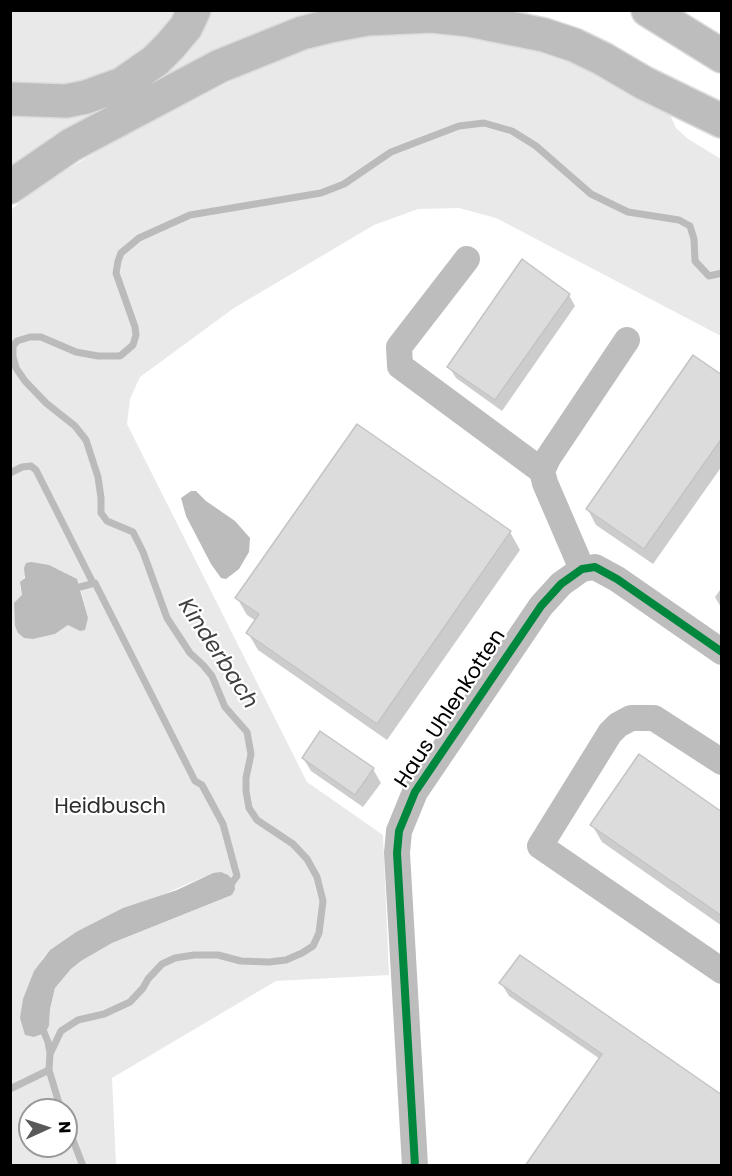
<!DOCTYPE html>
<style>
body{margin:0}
#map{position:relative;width:732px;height:1176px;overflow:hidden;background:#fff;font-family:Poppins,sans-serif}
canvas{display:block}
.frame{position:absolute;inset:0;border:12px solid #000;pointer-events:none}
.north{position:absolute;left:18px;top:1098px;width:60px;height:60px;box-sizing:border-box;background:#fff;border:2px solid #999;border-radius:50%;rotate:87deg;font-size:16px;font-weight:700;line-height:24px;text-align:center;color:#000}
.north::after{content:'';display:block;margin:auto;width:21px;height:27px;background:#595959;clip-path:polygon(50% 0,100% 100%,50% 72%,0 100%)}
</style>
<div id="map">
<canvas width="732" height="1176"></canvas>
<div class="frame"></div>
<div class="north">N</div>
</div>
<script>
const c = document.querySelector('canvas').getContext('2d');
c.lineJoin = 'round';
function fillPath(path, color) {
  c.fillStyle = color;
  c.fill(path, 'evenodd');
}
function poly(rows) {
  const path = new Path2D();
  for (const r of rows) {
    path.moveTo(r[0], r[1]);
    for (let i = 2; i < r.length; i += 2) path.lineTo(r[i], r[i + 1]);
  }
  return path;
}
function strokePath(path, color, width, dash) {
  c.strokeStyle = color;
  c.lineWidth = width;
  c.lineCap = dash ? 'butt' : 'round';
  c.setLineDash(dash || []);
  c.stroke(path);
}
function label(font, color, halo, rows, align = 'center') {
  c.font = font + ' Poppins,sans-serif';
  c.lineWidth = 4.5;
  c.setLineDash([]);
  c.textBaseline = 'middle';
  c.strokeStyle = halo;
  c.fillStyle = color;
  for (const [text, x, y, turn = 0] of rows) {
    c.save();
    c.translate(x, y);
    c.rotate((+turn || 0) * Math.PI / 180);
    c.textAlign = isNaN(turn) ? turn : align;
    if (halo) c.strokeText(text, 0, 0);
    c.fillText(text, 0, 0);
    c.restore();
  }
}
fillPath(poly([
 [524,10,545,24,375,13,11,175,11,110,49,112,207,11],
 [10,11,178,11,168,24,144,50,120,66,78,83,59,86,11,84],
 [440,32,492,37,570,58,667,108,676,128,688,139,721,159,721,336,496,218,459,208,418,209,374,225,234,308,140,377,130,399,127,424,307,782,383,835,389,975,276,981,112,1078,116,1165,11,1166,11,210,39,186,113,142,270,61,313,47,364,36],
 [49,565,80,587,88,618,74,627,68,625,55,634,33,639,14,613,15,607,22,595,20,586,26,573],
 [213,873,232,895,112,943,81,961,71,969,55,988,50,1009,49,1026,45,1033,34,1037,42,959,50,950,76,932],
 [30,1110,66,1110,66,1146,30,1146]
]), '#e9e9e9');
fillPath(poly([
 [191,491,196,491,206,501,235,521,250,538,249,552,239,569,226,579,221,578,211,564,186,516,181,498],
 [31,562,49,565,77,579,88,618,85,630,80,631,68,625,55,634,33,639,24,638,18,633,15,626,14,603,22,595,20,582,25,578,24,568,26,563],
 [221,872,228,875,234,881,235,889,232,895,112,943,81,961,71,969,55,988,50,1009,49,1026,45,1033,34,1037,25,1035,20,1018,23,999,34,971,50,950,76,932,123,908,177,890,213,873]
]), '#bbb');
fillPath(poly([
 [569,295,575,306,502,411,456,378,449,367],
 [722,377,722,466,653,564,596,525,588,510],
 [357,426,510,532,520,550,387,740,258,650,248,633,256,621,247,615,237,598],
 [722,587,722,609,715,597],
 [320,734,373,769,381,783,363,807,311,771,303,758],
 [722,814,722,926,602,842,592,825],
 [501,983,722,1098,600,1059,509,996]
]), '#0003');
strokePath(poly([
 [10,473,22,467,31,466,36,470,93,583],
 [80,587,95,583,195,781,202,785,223,824,237,876,229,887],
 [42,1027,48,1042,50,1053],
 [10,1089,49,1070],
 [61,1110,49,1070,50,1054,61,1031,78,1020,104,1014,130,1002,143,988,148,979,162,964,175,958,194,955,218,955,241,961,269,962,286,960,302,953,313,946,319,933,323,901,317,877,307,859,293,844,257,820,249,808,246,791,246,778,251,754,247,732,225,707,212,676,203,665,190,653,167,618,143,552,133,532,107,521,101,513,101,498,98,477,86,440,75,426,46,403,25,381,16,368,13,357,13,346,17,341,30,337,41,337,76,352,98,356,120,356,133,345,136,335,135,327,116,273,118,261,121,253,139,238,190,215,321,193,344,184,391,152,459,126,484,123,512,131,536,146,591,194,628,212,679,220,690,226,694,239,695,261,709,276,722,273],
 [66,1122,83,1166]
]), '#bbb', 7);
const building = poly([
 [522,259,570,294,495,400,447,367,522,259],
 [693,355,722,375,722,438,644,549,586,509,693,355],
 [357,424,511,531,377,724,246,633,259,614,235,598,357,424],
 [320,731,374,768,355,795,302,758,320,731],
 [639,754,722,812,722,916,590,825,639,754],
 [520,955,722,1095,722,1166,525,1166,602,1054,499,983,520,955]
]);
fillPath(building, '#dcdcdc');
strokePath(building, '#c4c4c4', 1.5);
const highway = poly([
 [648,10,722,56],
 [10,99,66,101,86,97,122,84,155,61,170,46,186,27,194,10],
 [10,187,71,145,220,66,302,33,330,26,367,19,432,16,469,20,544,35,574,45,603,59,644,83,722,121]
]);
strokePath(highway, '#dbdbdb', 36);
strokePath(poly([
 [467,259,399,347,400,366,542,471],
 [582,569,545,483,542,471,548,458,627,340],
 [722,762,654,718,631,718,618,725,610,733,540,846,722,971],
 [415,1166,397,853,399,831,415,792,541,606,561,584,582,569,595,567,617,579,722,652]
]), '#bdbdbd', 26);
strokePath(highway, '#bdbdbd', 33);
strokePath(poly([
 [415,1166,397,853,399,831,415,792,541,606,561,584,582,569,595,567,617,579,722,652]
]), '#00873e', 8);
label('21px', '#000', '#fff', [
 ["Haus Uhlenkotten",451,709,-57]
]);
label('21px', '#2e2e2e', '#fff', [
 ["Heidbusch",110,808]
]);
label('italic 22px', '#3f3f3f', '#fff', [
 ["Kinderbach",217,654,57]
]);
</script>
